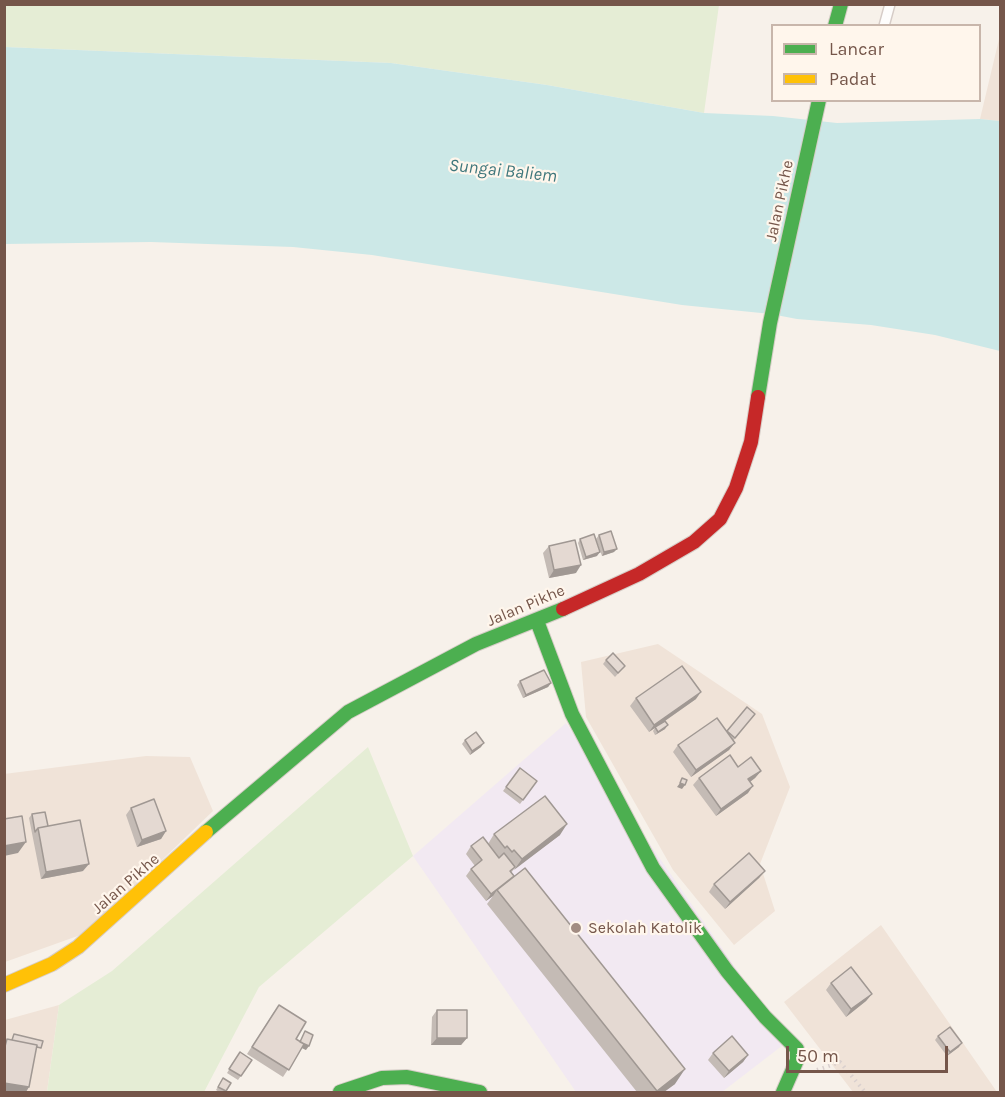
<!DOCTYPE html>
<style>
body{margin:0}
#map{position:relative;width:1005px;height:1097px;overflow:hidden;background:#f7f1ea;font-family:Karla,sans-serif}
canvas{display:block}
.frame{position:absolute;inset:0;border:6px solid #75564a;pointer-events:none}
.legend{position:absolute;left:771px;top:24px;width:210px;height:78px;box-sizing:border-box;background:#fff6ec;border:2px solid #c8b6ab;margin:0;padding:8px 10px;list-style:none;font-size:18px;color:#75564a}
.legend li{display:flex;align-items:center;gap:12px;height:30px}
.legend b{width:30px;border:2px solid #c8b6ab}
.scale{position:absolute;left:786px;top:1046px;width:162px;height:27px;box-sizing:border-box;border:3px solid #75564a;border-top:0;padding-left:8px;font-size:18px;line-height:21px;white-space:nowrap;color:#75564a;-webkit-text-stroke:4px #fff6ec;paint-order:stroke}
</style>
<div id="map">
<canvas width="1005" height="1097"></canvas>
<div class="frame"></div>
<ul class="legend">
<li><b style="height:8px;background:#4caf50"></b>Lancar</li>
<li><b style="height:8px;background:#ffc107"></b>Padat</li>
</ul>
<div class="scale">50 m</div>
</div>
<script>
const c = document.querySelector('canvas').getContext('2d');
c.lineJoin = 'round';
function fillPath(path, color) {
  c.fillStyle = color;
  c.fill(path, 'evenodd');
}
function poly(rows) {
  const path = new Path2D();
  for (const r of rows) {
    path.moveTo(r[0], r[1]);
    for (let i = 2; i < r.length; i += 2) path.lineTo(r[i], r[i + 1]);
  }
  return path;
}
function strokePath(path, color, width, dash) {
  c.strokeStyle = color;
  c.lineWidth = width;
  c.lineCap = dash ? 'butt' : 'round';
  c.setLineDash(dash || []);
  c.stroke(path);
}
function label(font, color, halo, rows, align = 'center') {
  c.font = font + ' Karla,sans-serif';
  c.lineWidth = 4.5;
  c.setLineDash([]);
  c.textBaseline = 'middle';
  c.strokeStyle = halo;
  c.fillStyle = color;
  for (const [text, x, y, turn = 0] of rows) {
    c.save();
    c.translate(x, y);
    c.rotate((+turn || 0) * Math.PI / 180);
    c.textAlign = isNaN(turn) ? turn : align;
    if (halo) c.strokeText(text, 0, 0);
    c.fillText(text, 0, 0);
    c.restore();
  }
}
fillPath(poly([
 [1000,35,1000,121,980,119],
 [658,644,762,714,790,787,760,864,775,911,734,945,673,870,586,717,581,662],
 [146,756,190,757,213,811,86,933,5,962,4,774],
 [881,925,997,1092,853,1092,784,1002],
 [59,1005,47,1092,5,1092,5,1020]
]), '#f0e3d8');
fillPath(poly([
 [566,723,787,1042,722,1092,576,1092,413,856]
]), '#f2e9f2');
fillPath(poly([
 [5,5,719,5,704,113,547,85,391,63,5,47],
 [368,747,413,856,259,987,204,1092,47,1092,59,1005,112,971]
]), '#e5edd5');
fillPath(poly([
 [5,47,391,63,547,85,704,113,773,116,837,123,980,119,1000,121,1000,351,935,335,871,325,797,319,771,314,682,305,372,255,293,247,151,242,5,244]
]), '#cce8e7');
const lane = poly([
 [884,26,890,4]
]);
const fast = poly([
 [835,26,841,4],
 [758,397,770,323,819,100],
 [537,621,572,714,653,868,727,971,765,1017,797,1049,797,1060,783,1092],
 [206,832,348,712,476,644,563,609],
 [340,1092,382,1078,407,1077,480,1092]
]);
const slow = poly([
 [4,985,52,964,78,947,206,832]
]);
const jam = poly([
 [563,609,639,574,694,542,720,519,736,488,751,442,758,397]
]);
strokePath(lane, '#d6ccc7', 12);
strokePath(fast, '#d6cdc7', 16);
strokePath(slow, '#d6cdc7', 16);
strokePath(jam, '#d6cdc7', 16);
strokePath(poly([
 [817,1070,840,1062,865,1092]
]), '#dad0ce', 4, [1.5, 4.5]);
strokePath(lane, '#fefdfc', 9);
strokePath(fast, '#4caf50', 14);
strokePath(slow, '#ffc107', 14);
strokePath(jam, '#c62828', 14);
fillPath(poly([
 [599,535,614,552,602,556,596,539],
 [580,539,597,556,583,560,578,543],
 [549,546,576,573,549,578,543,553],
 [606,660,625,666,615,677,603,664],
 [520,681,551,683,548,687,523,698,517,685],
 [636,698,696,699,665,721,665,729,655,735,653,731,655,728,649,732,630,706],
 [755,714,733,741,729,750,691,777,673,752,678,745,726,731],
 [465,740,481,747,470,755,462,744],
 [738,767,761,771,755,778,750,782,748,793,716,816,693,785,699,778],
 [520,768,537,781,520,804,503,791],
 [131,808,166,831,161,839,137,847,126,815],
 [32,814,48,826,83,871,41,879,29,818],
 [494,834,560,835,514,869,511,873,675,1084,664,1092,637,1092,487,904,493,896,486,901,466,876,471,869,475,866,466,854,471,846,488,844],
 [765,871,759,878,725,909,709,892,714,884],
 [831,983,872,994,866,1001,846,1017,826,990],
 [437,1010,467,1038,461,1045,431,1045,432,1017],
 [274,1012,296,1039,300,1041,305,1031,306,1050,302,1048,283,1077,247,1054],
 [938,1036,959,1047,947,1056,935,1040],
 [240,1052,252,1060,238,1080,227,1073],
 [713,1053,748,1055,743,1062,724,1078,708,1060],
 [223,1078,231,1083,226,1092,219,1092,216,1090]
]), '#c4bbb5');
fillPath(poly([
 [617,549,614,552,602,556,604,552],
 [600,552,597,556,583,560,586,557],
 [581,565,576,573,549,578,554,570],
 [551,683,548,687,523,698,526,695],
 [701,692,696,699,649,732,654,725],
 [668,725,665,729,655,735,658,732],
 [484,743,481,747,470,755,472,751],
 [735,743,729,750,691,777,696,770],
 [761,771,755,778,743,787,748,779],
 [680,783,685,785,682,789,677,787],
 [753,786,748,793,716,816,721,809],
 [567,824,560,835,514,870,522,859],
 [166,831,161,839,137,847,142,840],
 [26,842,18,853,4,856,4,846],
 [89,864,83,871,41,879,46,872],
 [765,871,759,878,725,909,730,902],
 [497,890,493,896,486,901,491,894],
 [872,994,866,1001,846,1017,851,1009],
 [437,1038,467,1038,461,1045,431,1045],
 [300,1042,309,1046,306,1050,298,1046],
 [962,1043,959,1047,947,1056,950,1052],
 [748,1055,743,1062,724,1078,729,1071],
 [685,1069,675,1084,664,1092,656,1092],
 [4,1083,29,1087,26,1092,13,1092,4,1091]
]), '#a09893');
const building = poly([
 [611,531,617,549,604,552,599,535,611,531],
 [594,534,600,552,586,557,580,539,594,534],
 [575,540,581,565,554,570,549,546,575,540],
 [613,653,625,666,618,673,606,660,613,653],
 [682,666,701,692,654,725,636,698,682,666],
 [544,670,551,683,526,695,520,681,544,670],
 [747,707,755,714,735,738,727,731,747,707],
 [717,718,735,743,696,770,678,745,717,718],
 [665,721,668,725,658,732,655,727,665,721],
 [476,732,484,743,472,751,465,740,476,732],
 [730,755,738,767,751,757,761,771,748,779,753,786,721,809,699,778,730,755],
 [520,768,537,781,523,800,506,787,520,768],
 [682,778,687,780,685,785,680,783,682,778],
 [545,796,567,824,522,859,514,850,512,852,507,846,505,848,494,834,545,796],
 [154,799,166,831,142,840,131,808,154,799],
 [45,812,48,826,38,828,35,832,32,814,45,812],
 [22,816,26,842,4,846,4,819,22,816],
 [80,820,89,864,46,872,38,828,80,820],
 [483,837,499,858,504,853,515,867,510,871,514,876,491,894,471,869,482,860,471,846,483,837],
 [749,853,765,871,730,902,714,884,749,853],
 [525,868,685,1069,657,1091,497,890,525,868],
 [851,967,872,994,851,1009,831,983,851,967],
 [279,1005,306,1022,296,1039,304,1044,289,1070,252,1047,279,1005],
 [437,1010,467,1010,467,1038,437,1038,437,1010],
 [950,1027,962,1043,950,1052,938,1036,950,1027],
 [305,1031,313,1035,309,1046,300,1042,305,1031],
 [14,1034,43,1041,41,1048,37,1047,37,1045,12,1040,14,1034],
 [732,1036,748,1055,729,1071,713,1053,732,1036],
 [7,1039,37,1045,29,1087,4,1083,4,1050,7,1039],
 [240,1052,252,1060,241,1076,229,1069,240,1052],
 [223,1078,231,1083,226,1091,218,1087,223,1078]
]);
fillPath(building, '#e4d9d2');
strokePath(building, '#a09893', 1.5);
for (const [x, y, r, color] of [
 [576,928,6,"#a28c82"]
]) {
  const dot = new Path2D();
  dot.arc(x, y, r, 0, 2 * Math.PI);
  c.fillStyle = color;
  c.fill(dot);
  strokePath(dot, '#fff6ec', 2);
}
label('16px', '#75564a', '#fff6ec', [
 ["Jalan Pikhe",780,201,-78],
 ["Jalan Pikhe",526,606,-23],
 ["Jalan Pikhe",126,884,-41]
]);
label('16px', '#75564a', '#fff6ec', [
 ["Sekolah Katolik",588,928]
], 'left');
label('italic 18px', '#3e767b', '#fff6ec', [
 ["Sungai Baliem",503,171,6]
]);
</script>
